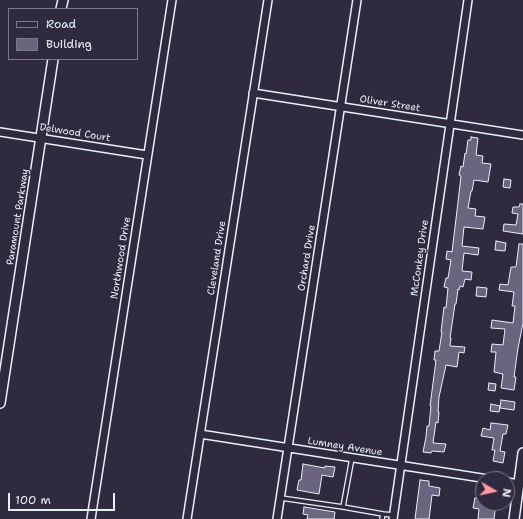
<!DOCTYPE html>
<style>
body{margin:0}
#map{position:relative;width:523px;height:519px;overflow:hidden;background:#2f2a3d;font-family:"Shantell Sans",sans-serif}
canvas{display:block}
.legend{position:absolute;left:8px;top:8px;width:130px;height:52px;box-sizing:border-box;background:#2f2a3d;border:1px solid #797a88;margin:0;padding:5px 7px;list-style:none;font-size:12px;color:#e8f1f8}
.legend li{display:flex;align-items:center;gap:8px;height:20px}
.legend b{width:20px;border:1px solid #797a88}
.north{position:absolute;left:475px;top:471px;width:40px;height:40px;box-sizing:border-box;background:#2f2a3d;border:1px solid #797a88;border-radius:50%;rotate:99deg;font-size:11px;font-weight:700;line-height:16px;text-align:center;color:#e8f1f8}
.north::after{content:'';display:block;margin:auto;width:14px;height:18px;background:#ff9aa2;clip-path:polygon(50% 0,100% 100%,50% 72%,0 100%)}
.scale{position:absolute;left:8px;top:493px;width:107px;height:18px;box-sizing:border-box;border:2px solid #e8f1f8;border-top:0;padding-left:5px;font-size:12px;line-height:14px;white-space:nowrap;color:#e8f1f8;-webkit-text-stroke:3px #2f2a3d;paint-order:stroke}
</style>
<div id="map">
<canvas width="523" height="519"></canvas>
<ul class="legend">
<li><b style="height:5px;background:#2f2a3d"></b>Road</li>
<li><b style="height:11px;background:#6a647e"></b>Building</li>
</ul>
<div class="north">N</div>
<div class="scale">100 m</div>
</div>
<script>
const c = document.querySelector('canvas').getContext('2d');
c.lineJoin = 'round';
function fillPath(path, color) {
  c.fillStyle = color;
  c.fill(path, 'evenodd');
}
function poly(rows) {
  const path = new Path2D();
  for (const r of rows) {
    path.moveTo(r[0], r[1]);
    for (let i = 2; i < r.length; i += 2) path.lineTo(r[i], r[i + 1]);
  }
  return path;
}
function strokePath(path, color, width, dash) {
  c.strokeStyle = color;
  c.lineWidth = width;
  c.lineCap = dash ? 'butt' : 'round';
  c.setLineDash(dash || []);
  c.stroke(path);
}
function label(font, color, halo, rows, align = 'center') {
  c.font = font + ' "Shantell Sans",sans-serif';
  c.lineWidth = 3;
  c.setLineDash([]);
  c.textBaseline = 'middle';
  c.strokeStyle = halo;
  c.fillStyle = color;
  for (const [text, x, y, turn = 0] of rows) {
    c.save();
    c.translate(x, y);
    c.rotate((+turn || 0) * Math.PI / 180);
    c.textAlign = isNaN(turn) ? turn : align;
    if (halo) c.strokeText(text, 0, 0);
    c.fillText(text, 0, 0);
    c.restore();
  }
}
const building = poly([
 [471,137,478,138,476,155,483,156,482,163,491,164,488,182,474,180,472,191,471,191,468,208,476,209,475,216,485,217,483,229,464,227,462,246,479,248,478,255,464,253,462,271,472,272,471,280,465,279,463,287,460,286,459,290,458,289,456,304,455,304,450,338,451,338,450,346,465,347,464,353,459,352,457,367,446,365,439,397,438,412,439,412,438,423,436,422,433,443,446,444,444,452,432,451,431,453,423,452,426,437,427,426,429,426,431,406,430,406,436,360,434,360,435,351,439,351,442,332,441,332,444,307,446,308,448,288,444,287,446,278,448,278,451,260,446,259,447,251,452,252,458,202,461,176,459,175,461,166,463,167,465,153,466,154,468,140,471,140,471,137],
 [504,179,511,180,510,188,503,187,504,179],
 [520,204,523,204,523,234,503,231,504,224,516,225,518,214,512,213,513,207,519,207,520,204],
 [496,241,506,243,505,251,495,250,496,241],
 [519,244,523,244,523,323,518,348,514,377,516,377,514,390,501,388,503,374,494,372,496,352,491,352,492,344,503,345,505,329,491,328,492,320,513,323,515,306,512,306,514,292,499,290,500,284,508,285,511,267,516,267,519,244],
 [477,287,487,288,486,297,476,296,477,287],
 [489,383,496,384,495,391,488,390,489,383],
 [501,400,515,402,514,410,500,408,501,400],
 [491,404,500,406,499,412,490,411,491,404],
 [491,423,508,425,506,434,503,434,500,451,505,452,503,463,493,461,495,450,492,450,494,438,481,436,483,428,490,430,491,423],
 [303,464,325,468,325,466,335,467,333,477,322,475,319,494,297,490,299,480,301,480,303,464],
 [420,480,429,481,429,486,440,488,439,496,432,495,429,519,415,519,420,480],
 [475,498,483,499,483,503,496,503,494,519,478,519,479,509,473,508,475,498],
 [304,507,335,512,334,519,307,519,308,515,303,514,304,507]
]);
fillPath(building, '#6a647e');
strokePath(building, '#e8f1f8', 1);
const service = poly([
 [352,458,343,507,383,514],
 [281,498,343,507],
 [382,519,383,514,393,515]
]);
const minor = poly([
 [253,93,523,135],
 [0,132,147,155],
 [200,434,488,479],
 [507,482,519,484],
 [91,519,172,0],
 [187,519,268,0],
 [277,519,357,0],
 [393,519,468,0]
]);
const tertiary = poly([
 [61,9,63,0],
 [0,403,53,59],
 [514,519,523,453]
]);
strokePath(service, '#e8f1f8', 6);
strokePath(minor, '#e8f1f8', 10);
strokePath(tertiary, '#e8f1f8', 12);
strokePath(service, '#2f2a3d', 3.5);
strokePath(minor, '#2f2a3d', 7);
strokePath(tertiary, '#2f2a3d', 9);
label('10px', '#e8f1f8', '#2f2a3d', [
 ["Oliver Street",390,104,9],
 ["Delwood Court",75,133,9],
 ["Paramount Parkway",18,217,-81],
 ["Northwood Drive",121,258,-81],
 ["Cleveland Drive",217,258,-81],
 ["Orchard Drive",307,258,-81],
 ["McConkey Drive",420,258,-82],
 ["Lumney Avenue",345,447,9]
]);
</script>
